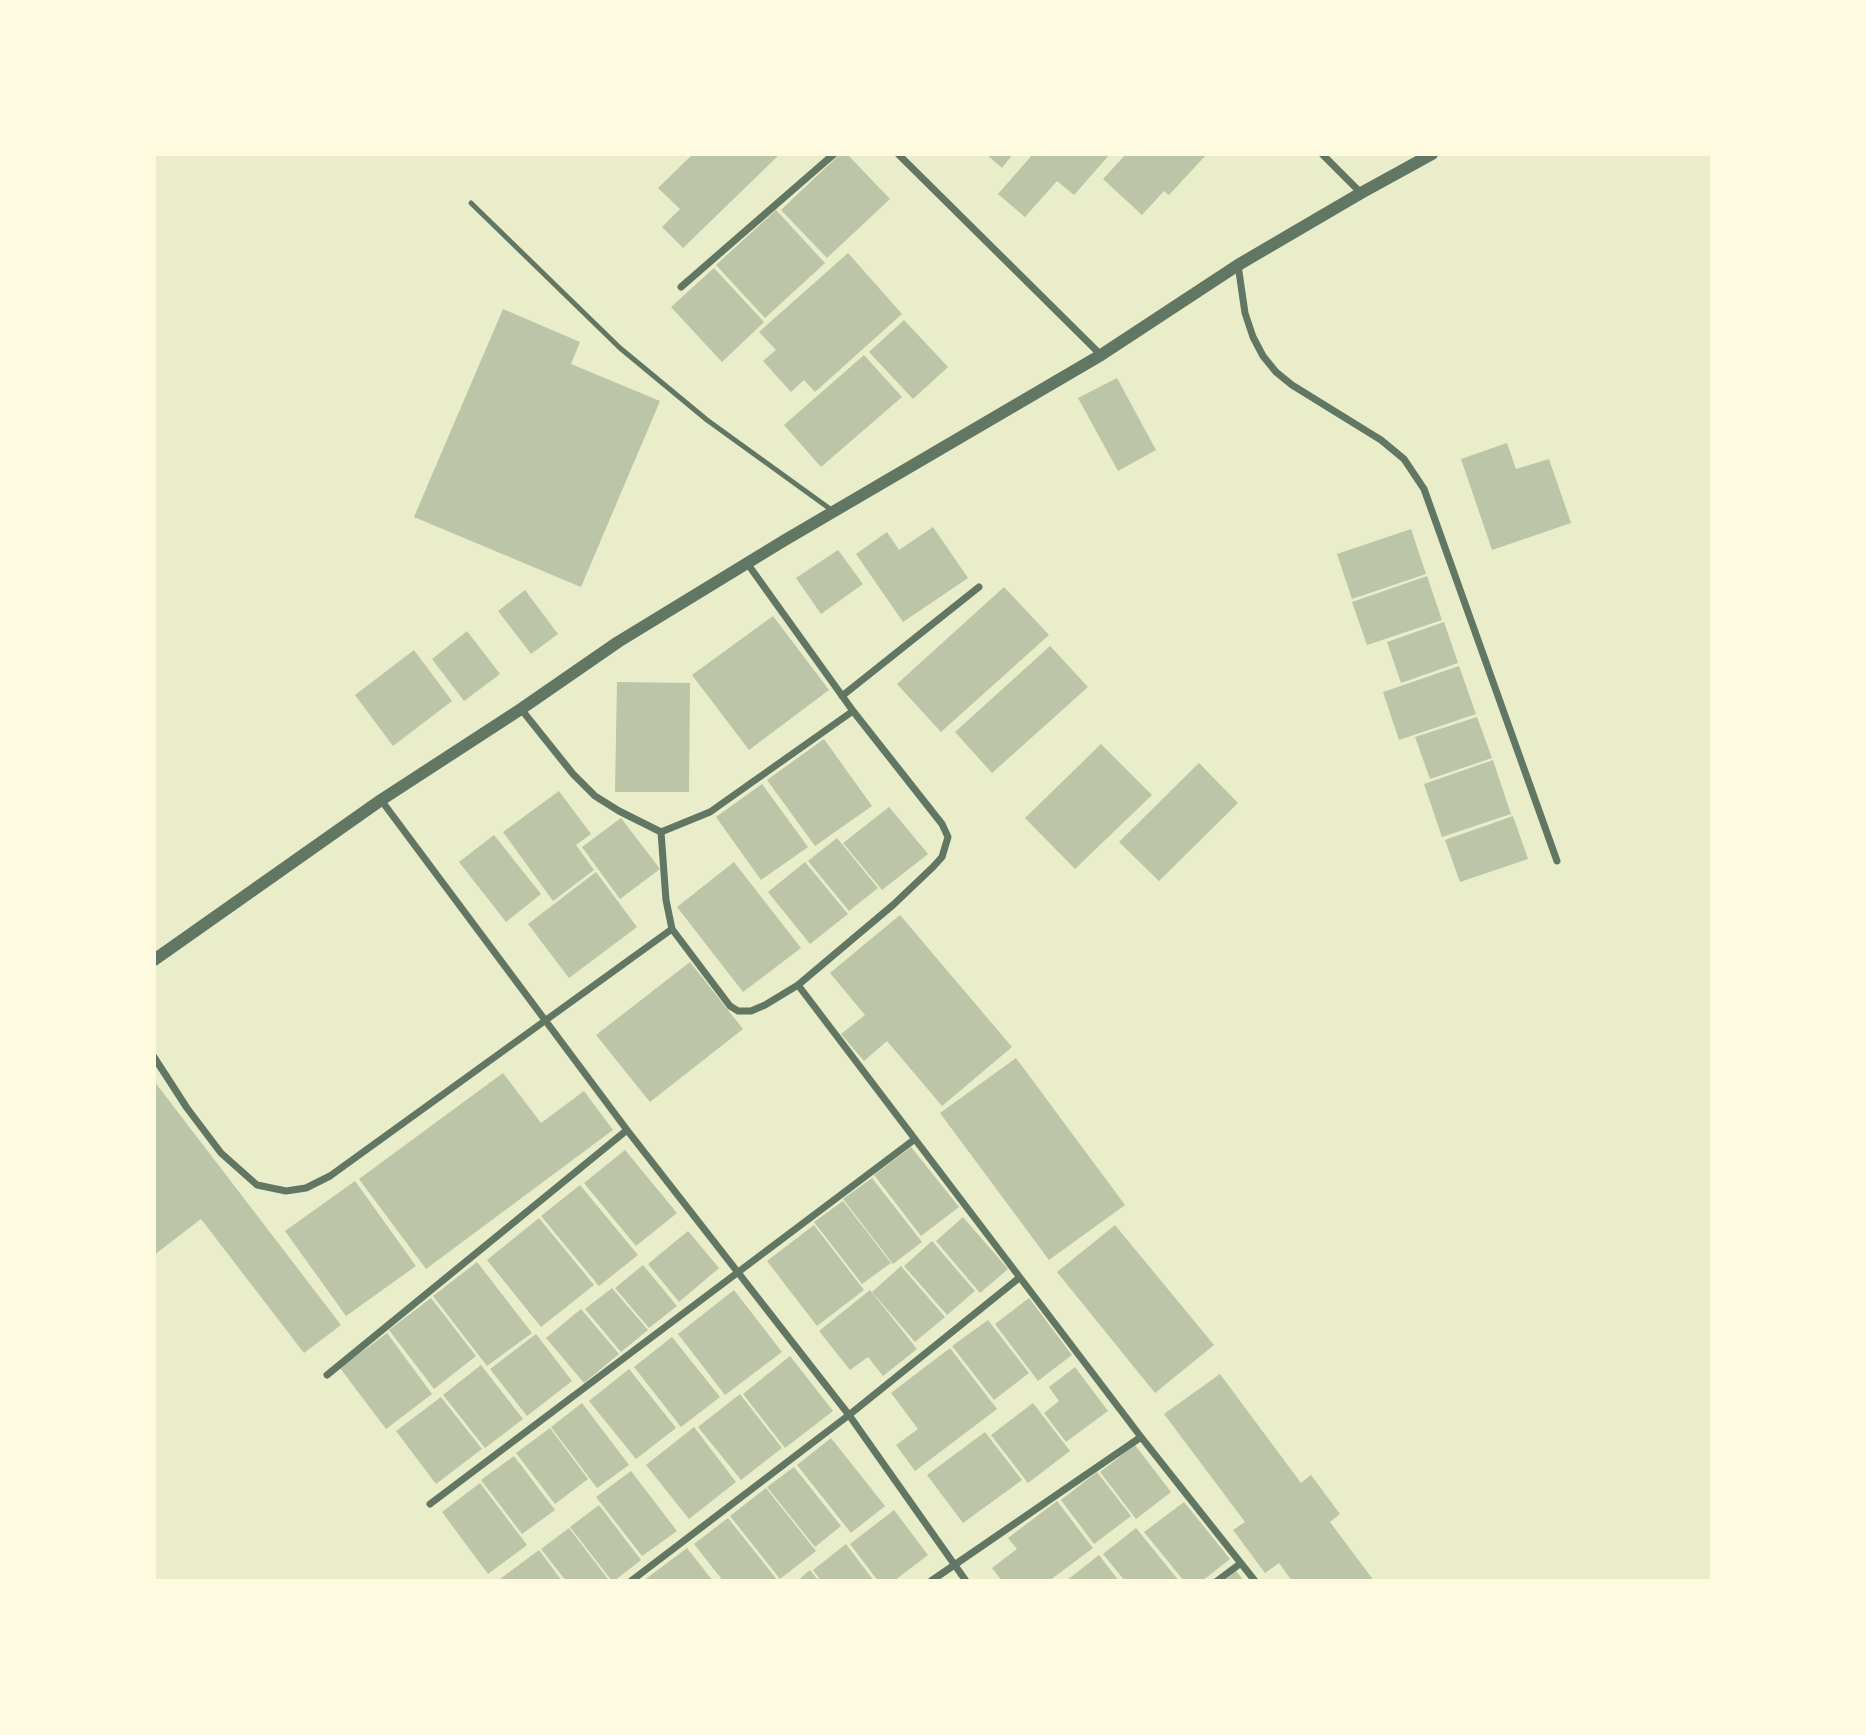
<!DOCTYPE html>
<style>
body{margin:0}
#map{position:relative;width:1866px;height:1735px;overflow:hidden;background:#e9edc9;font-family:"Alegreya Sans",sans-serif}
canvas{display:block}
.frame{position:absolute;inset:0;border:156px solid #fefae0;pointer-events:none}
</style>
<div id="map">
<canvas width="1866" height="1735"></canvas>
<div class="frame"></div>
</div>
<script>
const c = document.querySelector('canvas').getContext('2d');
c.lineJoin = 'round';
function fillPath(path, color) {
  c.fillStyle = color;
  c.fill(path, 'evenodd');
}
function poly(rows) {
  const path = new Path2D();
  for (const r of rows) {
    path.moveTo(r[0], r[1]);
    for (let i = 2; i < r.length; i += 2) path.lineTo(r[i], r[i + 1]);
  }
  return path;
}
function strokePath(path, color, width, dash) {
  c.strokeStyle = color;
  c.lineWidth = width;
  c.lineCap = dash ? 'butt' : 'round';
  c.setLineDash(dash || []);
  c.stroke(path);
}
fillPath(poly([
 [693,154,780,154,683,248,662,227,680,209,658,188],
 [840,154,847,154,890,199,827,258,781,210],
 [986,154,1013,154,1002,168],
 [1033,154,1110,154,1074,195,1057,181,1025,217,998,194],
 [1126,154,1207,154,1169,195,1164,191,1142,215,1103,179],
 [776,210,825,263,765,318,716,265],
 [848,253,902,314,815,392,804,380,791,392,763,361,776,350,759,332],
 [714,268,764,322,722,362,671,307],
 [503,309,580,342,571,364,660,401,581,587,414,517],
 [904,320,948,367,913,399,869,352],
 [864,355,902,397,821,467,784,425],
 [1117,378,1156,450,1118,471,1078,398],
 [1507,443,1516,469,1549,459,1571,523,1492,550,1461,459],
 [933,527,968,578,903,622,856,554,887,532,899,550],
 [1411,529,1426,574,1352,599,1337,554],
 [838,550,863,584,821,614,796,578],
 [1427,576,1442,620,1367,645,1352,602],
 [1004,587,1049,635,941,732,897,684],
 [525,590,558,634,531,654,498,611],
 [773,616,829,690,749,750,692,675],
 [1444,622,1458,663,1401,683,1387,642],
 [467,631,500,674,464,701,432,659],
 [1050,646,1088,687,992,773,955,732],
 [414,650,452,701,393,746,355,695],
 [1459,666,1476,714,1399,740,1383,692],
 [617,682,690,683,689,792,615,792],
 [1477,717,1492,758,1430,779,1415,737],
 [824,739,872,806,815,846,767,780],
 [1101,744,1152,795,1075,869,1025,818],
 [1493,760,1511,814,1442,837,1424,784],
 [1199,763,1238,803,1159,881,1119,842],
 [762,784,808,847,761,880,716,817],
 [559,791,591,834,576,845,594,870,553,901,503,832],
 [889,807,928,854,882,890,843,843],
 [1513,816,1528,859,1460,882,1445,840],
 [621,818,660,869,620,899,582,847],
 [494,835,541,894,506,922,459,862],
 [837,838,878,888,849,911,808,861],
 [734,862,801,948,743,992,677,907],
 [805,862,848,914,810,944,768,892],
 [596,872,637,927,569,978,528,924],
 [900,915,1012,1047,942,1106,887,1041,864,1061,841,1034,865,1015,830,973],
 [690,962,743,1029,650,1102,596,1035],
 [1016,1058,1125,1205,1049,1260,940,1113],
 [503,1073,541,1123,584,1091,613,1130,426,1269,359,1179],
 [154,1081,341,1325,304,1353,201,1219,154,1255],
 [911,1147,959,1207,921,1236,874,1175],
 [625,1150,677,1213,636,1246,584,1183],
 [872,1178,922,1242,893,1264,843,1199],
 [355,1181,416,1266,346,1316,285,1231],
 [580,1185,638,1255,599,1286,541,1216],
 [843,1201,891,1263,862,1284,814,1222],
 [963,1217,1008,1269,980,1293,936,1241],
 [539,1218,594,1285,541,1327,487,1260],
 [814,1225,864,1290,817,1326,767,1261],
 [1115,1225,1214,1345,1155,1393,1057,1272],
 [688,1231,719,1268,679,1302,648,1264],
 [932,1241,975,1291,947,1315,904,1266],
 [477,1262,532,1333,487,1366,433,1296],
 [643,1265,677,1306,649,1328,615,1288],
 [901,1266,945,1317,915,1342,872,1292],
 [612,1288,648,1330,621,1352,585,1309],
 [734,1290,782,1352,725,1395,678,1334],
 [870,1290,917,1349,883,1376,868,1357,850,1370,819,1331],
 [431,1298,476,1356,434,1389,389,1330],
 [1029,1298,1072,1355,1038,1381,995,1324],
 [581,1309,619,1354,584,1383,546,1338],
 [988,1320,1029,1373,994,1400,952,1346],
 [387,1333,432,1394,386,1429,340,1368],
 [536,1334,572,1381,527,1416,490,1369],
 [672,1337,720,1397,681,1427,634,1367],
 [950,1348,997,1409,915,1471,896,1445,918,1429,891,1393],
 [790,1356,833,1411,785,1448,743,1394],
 [481,1365,523,1419,485,1448,443,1395],
 [1075,1367,1108,1411,1066,1442,1044,1413,1059,1401,1049,1387],
 [629,1369,676,1428,636,1459,589,1401],
 [1220,1374,1301,1483,1311,1475,1340,1514,1330,1522,1374,1581,1292,1581,1279,1563,1265,1573,1233,1530,1245,1522,1164,1414],
 [740,1394,782,1448,741,1480,698,1427],
 [441,1397,482,1449,436,1484,396,1431],
 [582,1403,629,1465,597,1488,551,1427],
 [1033,1403,1070,1451,1028,1483,991,1435],
 [694,1427,736,1482,689,1519,646,1465],
 [550,1428,588,1479,555,1504,516,1453],
 [985,1432,1022,1480,963,1523,927,1475],
 [831,1438,885,1506,851,1533,797,1465],
 [1135,1445,1171,1492,1136,1519,1100,1472],
 [514,1456,555,1510,522,1534,481,1480],
 [794,1467,841,1526,815,1547,767,1487],
 [631,1471,677,1531,642,1556,596,1497],
 [1097,1472,1131,1516,1094,1544,1061,1500],
 [480,1483,527,1545,488,1574,442,1512],
 [766,1488,816,1551,780,1579,730,1516],
 [1057,1501,1093,1548,1049,1581,1002,1581,992,1568,1017,1549,1008,1538],
 [1184,1502,1230,1559,1202,1581,1184,1581,1144,1532],
 [599,1505,641,1560,614,1581,612,1581,570,1527],
 [894,1510,928,1555,894,1581,878,1581,850,1544],
 [728,1518,778,1581,723,1581,694,1544],
 [569,1528,608,1579,605,1581,566,1581,541,1549],
 [1136,1528,1179,1581,1125,1581,1103,1554],
 [846,1544,874,1581,821,1581,813,1570],
 [687,1548,713,1581,643,1581],
 [539,1550,562,1581,501,1581,500,1579],
 [1099,1555,1119,1581,1066,1581],
 [810,1570,819,1581,797,1581],
 [1236,1571,1244,1581,1224,1581]
]), '#bcc5a7');
strokePath(poly([
 [471,203,620,348,707,420,833,511]
]), '#617663', 5);
strokePath(poly([
 [898,154,1101,355],
 [1322,154,1361,193],
 [1238,265,1245,313,1253,337,1263,356,1276,372,1292,385,1381,440,1404,459,1424,489,1557,861],
 [681,287,834,154],
 [842,696,979,587],
 [521,709,573,774,595,796,619,811,661,832,666,900,672,929,730,1006,738,1011,751,1011,765,1005,798,985,893,905,933,867,942,857,948,837,942,824,853,711,747,563],
 [381,800,627,1130,849,1415,966,1581],
 [661,832,710,812,853,711],
 [798,985,1141,1437,1255,1581],
 [154,1057,187,1108,221,1153,257,1185,286,1191,306,1188,330,1176,672,929],
 [327,1375,627,1130],
 [430,1504,915,1139],
 [631,1581,849,1415,1019,1278],
 [931,1581,1141,1437],
 [1217,1581,1241,1563]
]), '#617663', 7);
strokePath(poly([
 [154,960,381,800,521,709,618,642,785,540,1101,355,1238,265,1361,193,1432,154]
]), '#617663', 12);
</script>
